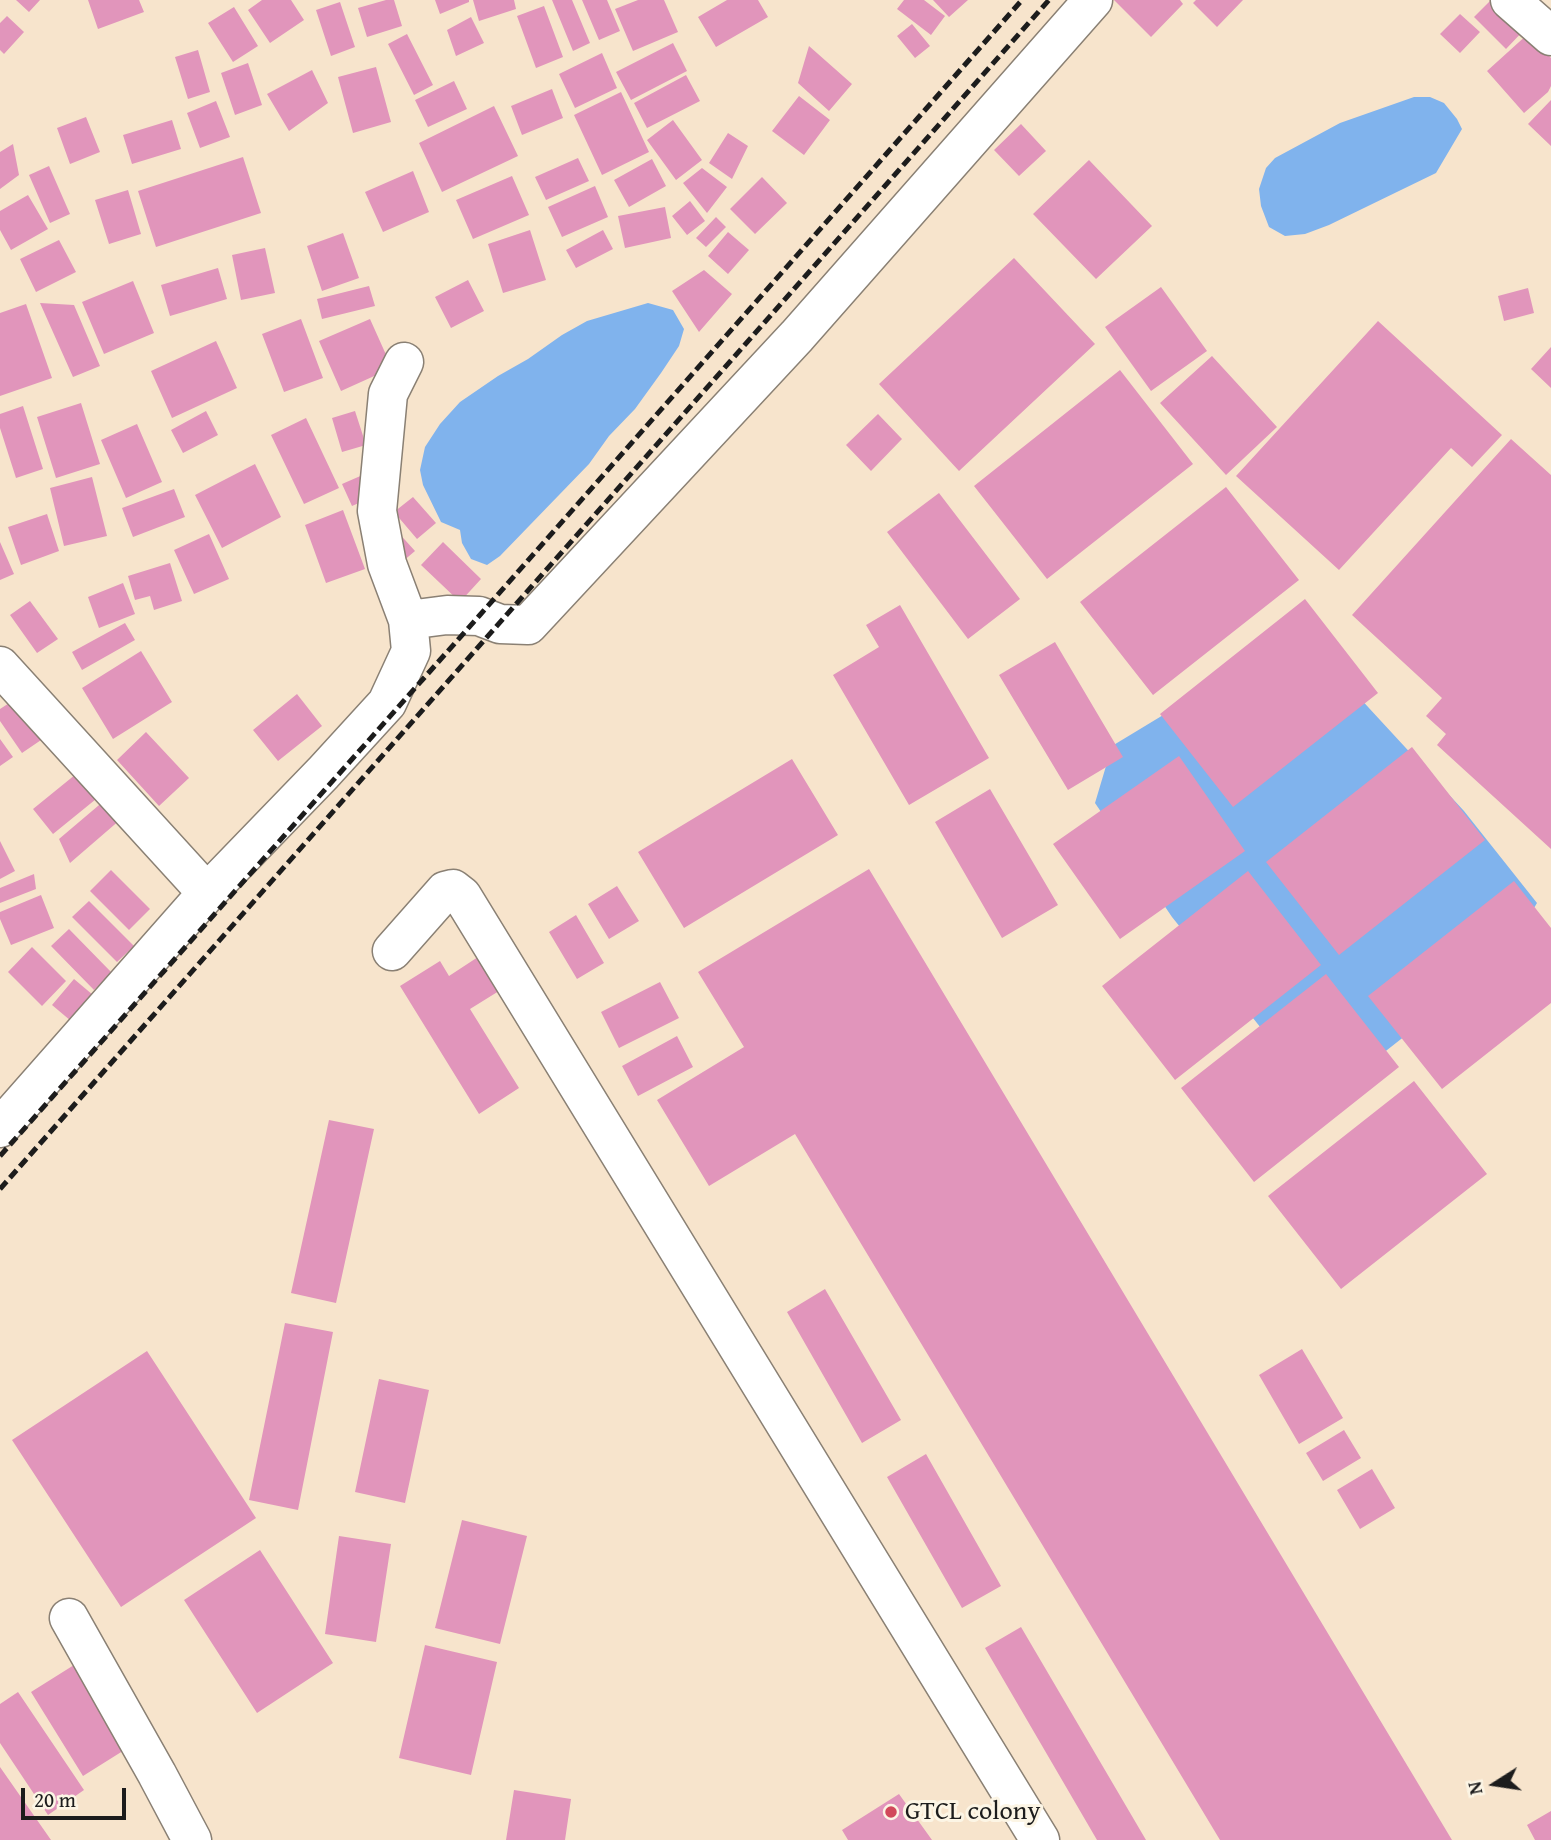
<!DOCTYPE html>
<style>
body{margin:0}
#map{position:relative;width:1551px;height:1840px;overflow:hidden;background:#f7e4cc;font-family:"Gentium Book Plus",serif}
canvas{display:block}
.north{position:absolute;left:1460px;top:1749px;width:70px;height:70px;-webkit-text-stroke:5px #fcf5e5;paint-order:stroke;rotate:258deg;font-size:19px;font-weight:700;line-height:28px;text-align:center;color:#1c1c1c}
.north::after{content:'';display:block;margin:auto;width:24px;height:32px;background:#1c1c1c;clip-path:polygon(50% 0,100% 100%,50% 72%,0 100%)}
.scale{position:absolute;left:21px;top:1788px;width:105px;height:32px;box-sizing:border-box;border:4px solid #1c1c1c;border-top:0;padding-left:9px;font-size:21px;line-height:24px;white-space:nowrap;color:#1c1c1c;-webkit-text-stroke:5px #fcf5e5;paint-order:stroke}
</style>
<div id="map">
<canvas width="1551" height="1840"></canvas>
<div class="north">N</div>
<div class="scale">20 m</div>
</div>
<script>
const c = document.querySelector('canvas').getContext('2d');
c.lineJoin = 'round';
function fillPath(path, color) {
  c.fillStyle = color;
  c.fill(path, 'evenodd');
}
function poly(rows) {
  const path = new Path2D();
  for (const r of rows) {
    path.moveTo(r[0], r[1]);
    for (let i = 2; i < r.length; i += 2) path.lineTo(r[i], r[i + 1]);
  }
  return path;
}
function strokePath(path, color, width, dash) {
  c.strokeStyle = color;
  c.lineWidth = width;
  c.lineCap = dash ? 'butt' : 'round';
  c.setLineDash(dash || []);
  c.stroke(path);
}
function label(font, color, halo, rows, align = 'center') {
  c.font = font + ' "Gentium Book Plus",serif';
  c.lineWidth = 6;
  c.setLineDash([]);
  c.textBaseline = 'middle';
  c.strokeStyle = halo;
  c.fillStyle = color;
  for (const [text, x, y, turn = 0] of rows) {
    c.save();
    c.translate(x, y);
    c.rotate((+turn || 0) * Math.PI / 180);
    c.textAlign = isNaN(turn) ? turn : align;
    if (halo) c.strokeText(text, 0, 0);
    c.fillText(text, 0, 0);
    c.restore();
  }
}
fillPath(poly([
 [1414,97,1430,97,1444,103,1457,119,1462,129,1436,173,1329,225,1305,234,1285,236,1269,227,1261,206,1259,189,1266,168,1275,158,1340,123],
 [648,303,673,310,684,329,679,346,661,373,635,409,609,436,589,464,500,556,487,565,471,559,462,543,460,530,441,522,423,485,420,470,425,447,440,424,460,402,498,376,528,359,562,335,587,321],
 [1321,656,1464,811,1537,903,1504,958,1382,1054,1293,1068,1172,917,1095,803,1112,746,1188,700]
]), '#80b3ed');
fillPath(poly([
 [16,0,40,0,29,12],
 [88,0,139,0,144,12,98,29],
 [262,0,291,0,304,20,270,43,248,10],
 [386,0,394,0,402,26,367,37,358,8],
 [435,0,469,0,469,2,440,14],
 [473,0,514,0,516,9,479,21],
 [552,0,572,0,590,43,573,51],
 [582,0,607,0,620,31,599,40],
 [638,0,664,0,678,32,633,51,615,9],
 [727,0,758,0,768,17,716,47,698,17],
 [904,0,924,0,945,16,931,35,897,9],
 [933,0,968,0,949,17],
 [1114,0,1180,0,1183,4,1151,37],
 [1196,0,1243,0,1217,27,1193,3],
 [1491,0,1497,0,1526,28,1506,49,1474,17],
 [340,2,355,47,331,56,316,10],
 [544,6,563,57,536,68,517,16],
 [234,7,258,46,233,62,208,23],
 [1460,14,1480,32,1460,53,1440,34],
 [7,16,24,32,4,54,0,50,0,23],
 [471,17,484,43,456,56,447,30],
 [912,24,930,46,915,58,897,36],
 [1529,33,1551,58,1551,86,1548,92,1524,113,1487,71],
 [407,34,433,85,414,95,388,44],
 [673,43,687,71,631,100,616,72],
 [809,46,852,84,829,111,798,83],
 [198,50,210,92,188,99,175,57],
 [602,53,617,88,575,108,559,74],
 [248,63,262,105,235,115,221,73],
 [376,67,391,122,353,133,338,77],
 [312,70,328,103,289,131,267,94],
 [686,75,700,101,647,128,634,103],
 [454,81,467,109,428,127,415,100],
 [552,89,563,118,522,135,511,106],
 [621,92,649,152,602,175,574,115],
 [799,96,830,120,804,155,772,131],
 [1551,100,1551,146,1528,124],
 [216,101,230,137,200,148,187,113],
 [494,106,518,156,442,192,419,143],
 [86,117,100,152,70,164,57,128],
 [172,120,181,149,132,164,123,135],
 [673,120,702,160,676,180,647,140],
 [1021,124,1046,151,1019,176,994,150],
 [728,133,748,146,732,179,709,163],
 [13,144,19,175,0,189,0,152],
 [243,157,261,213,156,247,138,191],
 [578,158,589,181,546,200,535,177],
 [652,159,666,186,629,207,614,180],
 [1089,160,1152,226,1096,279,1033,214],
 [49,166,70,214,50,223,29,175],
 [702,168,727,187,707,213,683,183],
 [413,171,429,212,383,232,365,192],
 [512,176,529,215,473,239,456,200],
 [762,177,787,203,755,234,730,209],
 [595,186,608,217,562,237,548,207],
 [128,190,141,234,109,244,95,200],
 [28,195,48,229,11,250,0,230,0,211],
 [690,201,705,221,687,235,672,216],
 [665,207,671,238,625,248,618,216],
 [716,217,726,227,706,247,696,238],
 [530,230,546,280,503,293,488,244],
 [603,230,613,249,576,268,566,250],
 [728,232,749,250,728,274,708,256],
 [343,233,359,278,322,291,307,246],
 [59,240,76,272,36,292,20,259],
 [265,248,275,293,241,300,232,255],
 [1014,258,1095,344,959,471,879,384],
 [218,268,227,299,170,316,161,285],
 [704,270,732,294,699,332,672,291],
 [468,280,484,311,451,328,435,297],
 [133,281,154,333,104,354,82,302],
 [369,286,375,306,322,319,317,299],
 [1161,287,1207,351,1151,391,1105,327],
 [1528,288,1534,313,1504,321,1498,296],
 [40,303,74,305,100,366,73,377],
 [26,304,52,378,0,396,0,313],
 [301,319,323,378,284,392,262,334],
 [370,319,392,368,341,391,319,341],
 [1378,321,1502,435,1472,467,1451,448,1339,570,1236,476],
 [216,341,237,388,172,418,151,371],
 [1551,347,1551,388,1531,369],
 [1212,356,1277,427,1226,475,1160,403],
 [1120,370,1193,464,1047,579,974,486],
 [81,403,100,464,56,478,37,417],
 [23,406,43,469,16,478,0,428,0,414],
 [206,411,218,435,183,453,171,430],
 [355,411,366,445,342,452,332,418],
 [878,414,902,439,871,471,846,445],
 [306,418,339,488,304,504,271,435],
 [137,424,162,482,126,498,101,440],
 [1511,439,1551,475,1551,849,1437,745,1446,734,1426,716,1442,698,1352,615],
 [255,464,281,517,222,548,195,495],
 [365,474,375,496,352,506,342,484],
 [92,477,107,536,64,546,50,488],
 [1226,487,1299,580,1153,695,1080,602],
 [174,489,185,517,133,537,122,508],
 [939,493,1020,599,968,639,887,532],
 [413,497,436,523,417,539,394,512],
 [343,510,365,569,326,583,305,525],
 [47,514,59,551,21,565,8,527],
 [396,530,415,551,402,562],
 [209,534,229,579,194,594,174,550],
 [0,542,14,574,0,580],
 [443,542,481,579,460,602,421,565],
 [170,563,182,601,154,610,150,596,135,600,128,576],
 [123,583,135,614,99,628,88,597],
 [1305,599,1378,693,1233,807,1160,714],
 [30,601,58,639,37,653,10,615],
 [900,605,989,758,909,805,833,675,879,647,866,625],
 [125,623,135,640,82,670,72,652],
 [1055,642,1123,757,1068,790,999,675],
 [141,651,172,702,113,739,82,688],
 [297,694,322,726,278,761,253,730],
 [17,698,44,738,22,753,0,721,0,709],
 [146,732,189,778,159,806,117,760],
 [0,739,13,757,0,766],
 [1412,747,1485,840,1339,955,1266,862],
 [1179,756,1245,851,1120,939,1053,844],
 [792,759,838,835,684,928,638,852],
 [81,770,101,795,53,834,33,809],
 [990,789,1058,905,1002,938,935,822],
 [105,800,121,819,70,863,59,839],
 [0,841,15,871,0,879],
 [869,869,1452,1840,1220,1840,795,1134,709,1186,657,1100,744,1047,698,972],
 [111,870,150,909,129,930,90,891],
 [1248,871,1321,965,1175,1080,1102,986],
 [34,874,36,889,0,903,0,888],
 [1514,881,1551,928,1551,1003,1442,1089,1368,996],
 [617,886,639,921,609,939,588,904],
 [41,895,54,928,11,945,0,919,0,912],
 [89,901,134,946,117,962,72,917],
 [576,915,604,963,577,979,549,932],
 [69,929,112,973,94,990,51,946],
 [32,947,66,981,42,1006,8,972],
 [478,957,499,991,470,1009,519,1088,479,1114,400,986,440,961,449,976],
 [1326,974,1399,1067,1254,1182,1181,1088],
 [74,979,93,995,71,1021,52,1005],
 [660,982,679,1018,619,1048,601,1012],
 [677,1036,693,1067,638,1096,622,1066],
 [1414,1081,1487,1174,1341,1289,1268,1196],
 [329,1120,374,1129,336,1303,291,1293],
 [825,1289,901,1420,862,1443,787,1312],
 [285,1323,333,1332,298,1510,249,1500],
 [1302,1349,1343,1418,1299,1444,1259,1375],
 [147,1351,256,1518,121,1607,12,1440],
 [379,1379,429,1390,405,1503,355,1492],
 [1344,1430,1361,1458,1323,1481,1306,1453],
 [926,1454,1001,1586,962,1608,887,1477],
 [1372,1469,1395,1508,1360,1529,1337,1490],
 [462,1520,527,1536,500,1644,435,1628],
 [339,1536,391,1544,376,1642,325,1634],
 [260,1550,333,1663,257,1713,184,1600],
 [1021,1627,1146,1840,1097,1840,985,1648],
 [425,1645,497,1662,471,1775,399,1758],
 [74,1665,126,1749,83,1776,31,1692],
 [18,1692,84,1790,48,1815,0,1743,0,1704],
 [0,1767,51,1840,0,1840],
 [514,1790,571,1799,565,1840,506,1840],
 [899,1794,932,1840,848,1840,842,1830],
 [1551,1811,1551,1840,1535,1840,1527,1825]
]), '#e195bb');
const minor = poly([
 [1510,0,1551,36],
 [408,620,447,615,479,616,500,624,528,625,797,336,1093,0],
 [0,666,207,893],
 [392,951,445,891,453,889,462,896,1040,1840],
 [0,1128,207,893,323,773,387,703,411,651,408,620,387,564,377,511,388,394,404,362],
 [69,1618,157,1774,192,1840]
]);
strokePath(minor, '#8a8074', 41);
strokePath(minor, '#fff', 38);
strokePath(poly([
 [0,1156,479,616,1022,0],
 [0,1189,1049,0]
]), '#1c1c1c', 5, [10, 5]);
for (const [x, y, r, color] of [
 [891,1812,7,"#d1495b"]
]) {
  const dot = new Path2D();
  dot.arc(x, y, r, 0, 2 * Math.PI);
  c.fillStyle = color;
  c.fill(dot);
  strokePath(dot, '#fcf5e5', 2.5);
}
label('26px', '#1c1c1c', '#fcf5e5', [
 ["GTCL colony",905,1812]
], 'left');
</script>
